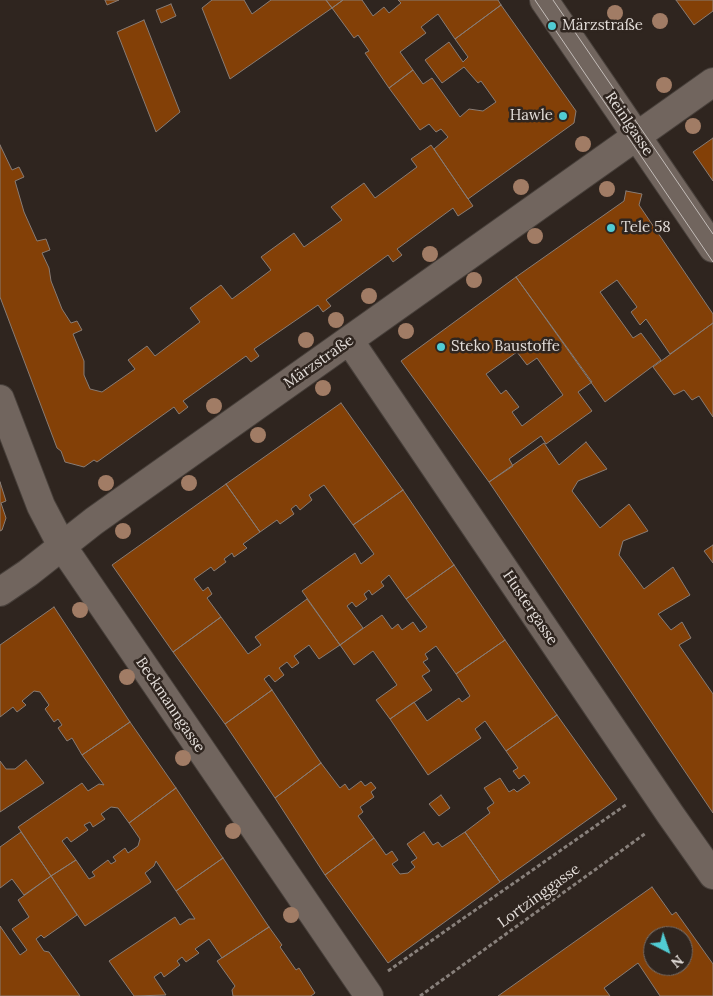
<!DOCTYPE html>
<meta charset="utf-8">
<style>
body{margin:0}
#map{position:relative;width:713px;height:996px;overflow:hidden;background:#2f251f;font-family:Lora,serif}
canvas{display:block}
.north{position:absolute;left:643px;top:926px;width:50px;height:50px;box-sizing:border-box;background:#2f251f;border:1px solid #776f6a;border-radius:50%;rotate:139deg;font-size:14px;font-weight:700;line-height:20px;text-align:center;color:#e4deda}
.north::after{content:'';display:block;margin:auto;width:18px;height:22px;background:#51ccd3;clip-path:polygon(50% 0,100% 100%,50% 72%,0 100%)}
</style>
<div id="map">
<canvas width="713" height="996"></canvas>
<div class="north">N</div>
</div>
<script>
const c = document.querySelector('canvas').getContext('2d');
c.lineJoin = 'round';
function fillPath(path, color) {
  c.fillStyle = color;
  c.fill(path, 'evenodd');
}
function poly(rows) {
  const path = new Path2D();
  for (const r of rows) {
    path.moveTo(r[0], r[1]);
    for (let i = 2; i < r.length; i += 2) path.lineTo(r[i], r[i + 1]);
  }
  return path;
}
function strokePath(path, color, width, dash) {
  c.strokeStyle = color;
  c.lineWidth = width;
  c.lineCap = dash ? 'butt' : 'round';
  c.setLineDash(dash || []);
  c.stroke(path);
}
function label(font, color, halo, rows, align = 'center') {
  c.font = font + ' Lora,serif';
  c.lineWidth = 5;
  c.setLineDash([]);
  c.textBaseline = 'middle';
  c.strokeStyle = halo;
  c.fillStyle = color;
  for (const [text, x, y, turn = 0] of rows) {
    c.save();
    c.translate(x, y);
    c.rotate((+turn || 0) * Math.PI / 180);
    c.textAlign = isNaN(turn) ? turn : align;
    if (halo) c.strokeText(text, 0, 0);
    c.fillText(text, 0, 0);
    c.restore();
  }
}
const building = poly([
 [105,0,119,0,107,5,105,0],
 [212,0,244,0,252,14,271,0,326,0,332,8,230,79,202,8,212,0],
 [326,0,343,0,332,8,326,0],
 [343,0,362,0,373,16,384,7,389,13,401,3,398,0,498,0,501,5,455,39,438,14,421,27,426,33,400,52,413,70,389,88,365,53,369,51,358,35,354,38,332,8,343,0],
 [676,0,713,0,713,11,694,25,676,0],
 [171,4,176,16,161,23,156,10,171,4],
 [501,5,576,111,574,123,468,199,434,149,448,137,441,129,436,132,429,124,420,130,389,88,413,70,423,84,432,78,460,117,469,109,483,111,496,102,481,81,478,83,464,67,442,83,425,60,449,42,463,62,468,57,455,39,501,5],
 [144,20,180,112,156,132,117,32,144,20],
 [713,138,713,181,693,152,713,138],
 [0,145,12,170,19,167,24,177,15,181,24,212,37,241,46,239,50,250,42,253,49,268,51,281,62,309,71,323,77,321,82,330,73,334,84,361,84,375,90,389,102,392,135,369,128,360,147,346,155,356,200,322,190,308,221,285,232,299,271,270,261,257,294,233,304,247,342,220,331,207,364,183,375,198,417,167,411,159,431,145,473,206,458,216,453,208,397,249,402,255,393,262,388,255,326,300,331,306,323,312,318,305,254,349,259,356,251,362,246,356,183,401,188,407,179,414,174,407,97,462,94,460,84,467,65,462,61,451,57,448,0,297,0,145],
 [626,191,642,194,639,205,713,314,713,323,670,354,646,319,640,325,631,312,637,307,617,280,600,292,633,338,641,333,661,360,605,402,516,277,624,201,626,191],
 [516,277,592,382,578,392,592,411,546,444,541,436,509,459,513,466,489,482,401,361,516,277],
 [517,352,527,365,537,358,563,395,522,426,512,412,519,407,506,390,501,394,486,374,517,352],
 [713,323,713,417,699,396,692,400,684,390,674,395,653,367,713,323],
 [341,403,403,490,353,525,324,485,309,495,312,500,300,510,296,505,291,509,294,514,280,524,277,520,260,532,226,484,341,403],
 [586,442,607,469,578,481,572,491,600,528,629,504,648,531,623,541,619,555,644,589,673,567,690,595,658,614,671,630,682,622,691,638,679,645,713,694,713,813,489,482,544,443,559,465,586,442],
 [0,482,6,501,1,503,6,518,2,530,0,531,0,482],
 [226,484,260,532,243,544,247,548,234,557,232,553,224,559,226,562,214,571,211,567,194,579,203,591,208,587,212,594,207,598,221,617,173,652,112,565,226,484],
 [403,490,454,565,406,599,389,575,381,582,384,586,372,595,369,590,364,594,367,599,356,607,352,602,347,606,363,628,340,645,302,591,355,553,361,564,374,554,353,525,403,490],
 [713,545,713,563,704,551,713,545],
 [454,565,505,640,456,674,436,646,425,654,428,659,423,662,430,671,422,676,432,690,390,719,376,700,397,685,373,651,354,665,340,645,382,615,392,629,398,624,402,630,413,622,420,632,427,627,406,599,454,565],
 [307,599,340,645,319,659,309,645,294,656,299,663,292,668,287,662,279,668,284,675,275,682,269,675,264,679,272,690,225,724,173,652,221,617,248,654,261,645,255,637,307,599],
 [54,607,130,722,82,755,72,738,67,741,58,728,62,725,58,719,54,722,45,709,49,705,40,692,34,691,22,701,26,705,17,712,13,707,0,717,0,645,54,607],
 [505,640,557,715,506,751,485,721,475,729,481,738,428,775,390,719,414,702,427,721,459,698,462,702,470,696,456,674,505,640],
 [272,690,321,763,275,798,225,724,272,690],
 [557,715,617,799,500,882,465,832,490,813,487,808,494,803,484,788,500,778,509,792,514,789,517,792,530,783,524,775,519,779,513,771,518,768,506,751,557,715],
 [130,722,176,788,129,823,118,808,111,807,101,814,105,819,93,827,90,822,84,825,88,830,71,842,67,837,62,841,76,860,51,876,18,827,82,783,88,791,99,784,104,785,82,755,130,722],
 [26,760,44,783,0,812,0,761,6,769,15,769,26,760],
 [321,763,340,788,345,784,349,790,361,781,365,786,371,782,376,788,371,792,374,797,360,807,363,812,358,816,374,838,325,875,275,798,321,763],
 [176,788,223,858,176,891,156,861,154,866,145,873,151,882,85,926,51,876,76,860,89,879,95,876,92,872,108,860,111,864,116,861,113,857,125,848,128,853,138,846,140,839,129,823,176,788],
 [441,795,450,808,439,816,429,804,441,795],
 [21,832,51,876,24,895,12,879,0,888,0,847,21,832],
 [424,832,433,845,438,842,442,847,465,832,500,882,388,963,325,875,374,838,386,855,392,851,398,860,392,864,400,874,408,873,415,867,411,862,417,858,407,844,424,832],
 [223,858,269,927,222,958,209,939,195,949,199,953,186,962,182,957,177,961,180,965,164,977,161,972,154,977,166,995,134,996,109,961,175,917,180,925,189,919,195,919,176,891,223,858],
 [51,876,77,915,44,938,41,935,36,939,44,951,49,952,80,996,0,996,0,926,20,955,27,950,12,929,29,917,18,900,51,876],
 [652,887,672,915,676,912,713,964,713,996,660,996,638,963,604,988,610,996,498,996,652,887],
 [653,936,683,936,683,966,653,966,653,936],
 [269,927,282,945,280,947,296,970,299,968,315,993,311,996,233,996,232,990,235,986,217,961,269,927]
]);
fillPath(building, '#834007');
strokePath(building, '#887c75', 1);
const minor = poly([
 [544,0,713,248],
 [349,340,670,814,713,875],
 [0,399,41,506,62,546,369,996],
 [0,592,28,573,94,521,713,82]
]);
strokePath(minor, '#48403b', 30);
strokePath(poly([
 [388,971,627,804],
 [420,996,646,833]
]), '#88807b', 3, [4, 2.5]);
strokePath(minor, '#71655e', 28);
strokePath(poly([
 [535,0,713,262],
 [553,0,713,234]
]), '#c3bcb8', 1);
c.fillStyle = '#a17c65';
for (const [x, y] of [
 [615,13],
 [660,21],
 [664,85],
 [693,126],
 [583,144],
 [521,187],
 [607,189],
 [535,236],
 [430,254],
 [474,280],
 [369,296],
 [336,320],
 [406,331],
 [306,340],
 [323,388],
 [214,406],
 [258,435],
 [106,483],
 [189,483],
 [123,531],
 [80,610],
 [127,677],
 [183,758],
 [233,831],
 [291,915]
]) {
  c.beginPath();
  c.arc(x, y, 8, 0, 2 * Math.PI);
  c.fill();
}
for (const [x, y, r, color] of [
 [552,26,5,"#51ccd3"],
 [563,116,5,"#51ccd3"],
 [611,228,5,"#51ccd3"],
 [441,347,5,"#51ccd3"]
]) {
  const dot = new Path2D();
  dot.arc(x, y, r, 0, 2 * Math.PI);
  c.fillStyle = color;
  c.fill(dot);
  strokePath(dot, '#2f251f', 2);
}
label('15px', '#e4deda', '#2f251f', [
 ["Märzstraße",562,26],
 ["Hawle",553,116,"right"],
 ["Tele 58",621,228],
 ["Steko Baustoffe",451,347]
], 'left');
label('15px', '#e4deda', '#2f251f', [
 ["Reinlgasse",629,124,56],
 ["Märzstraße",319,362,-35],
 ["Hustergasse",530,608,56],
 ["Beckmanngasse",170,705,56],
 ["Lortzinggasse",539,896,-36]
]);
</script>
